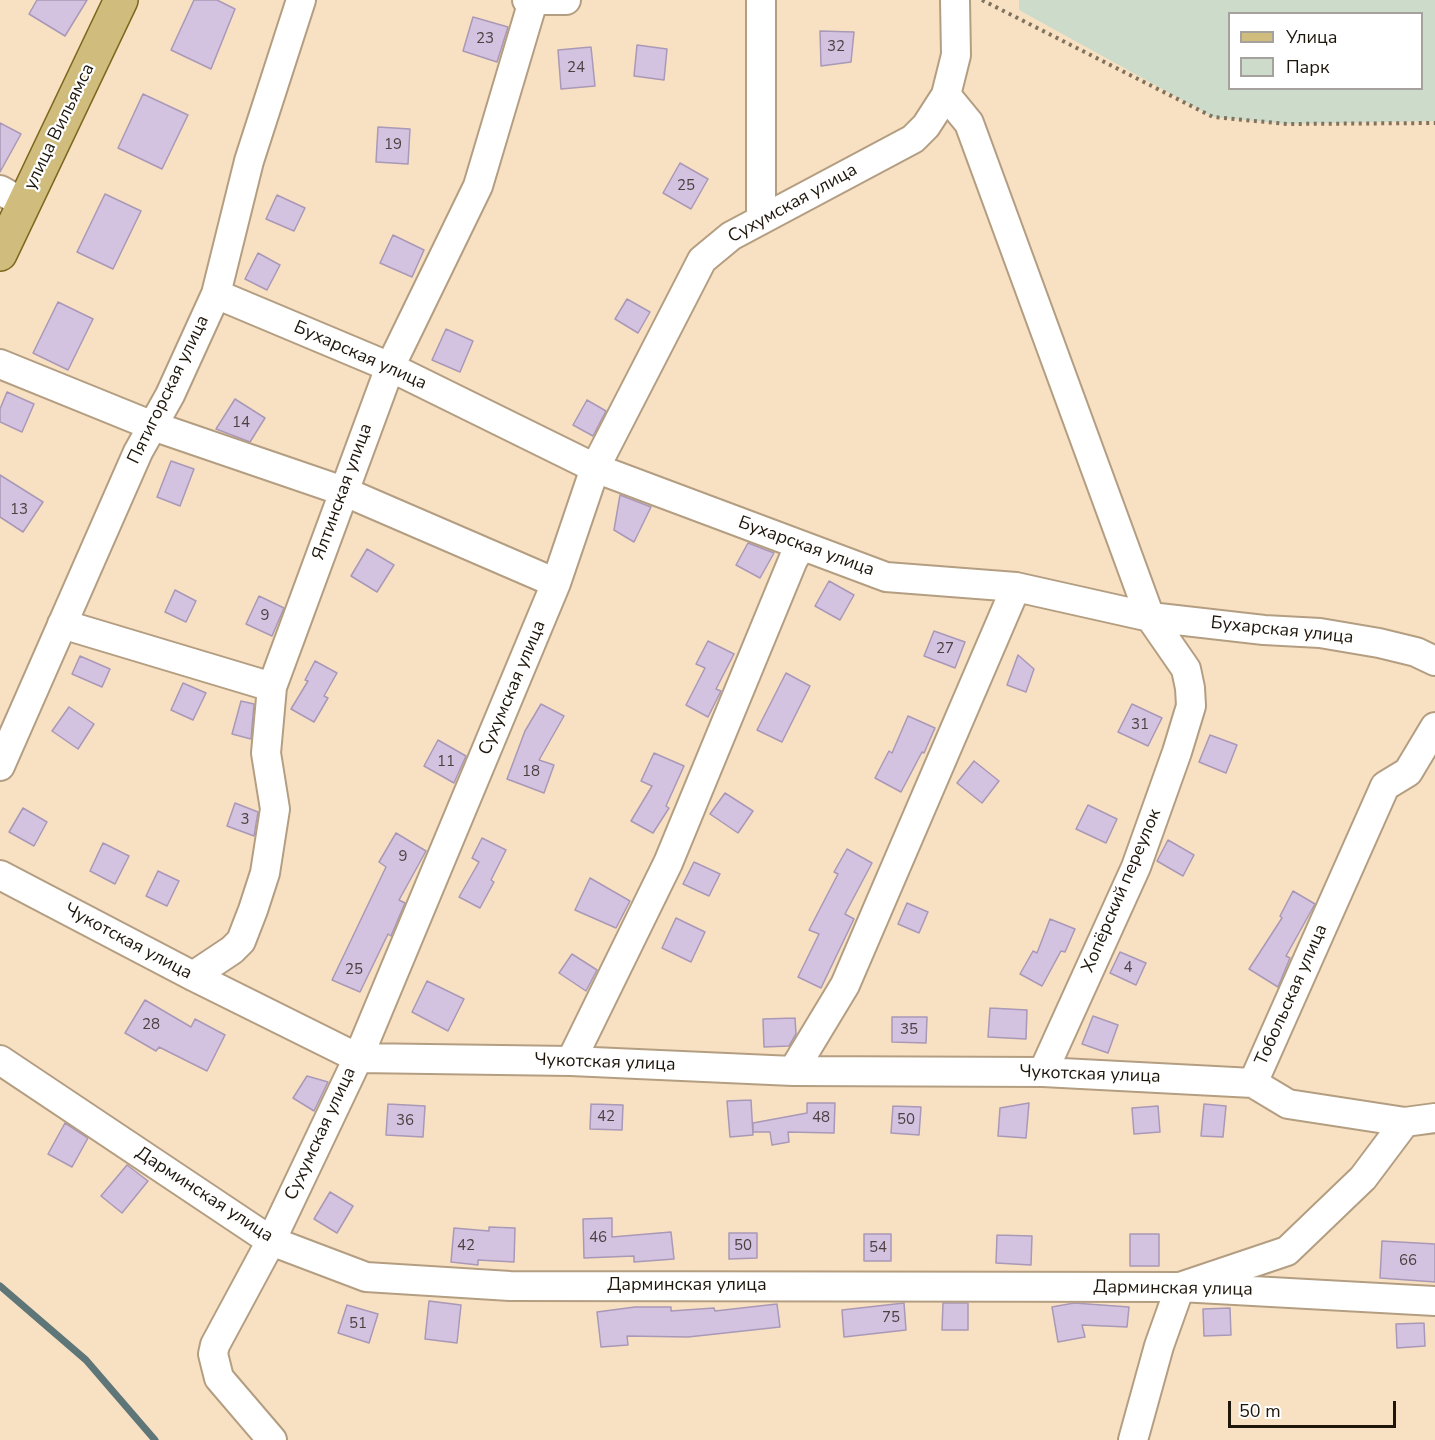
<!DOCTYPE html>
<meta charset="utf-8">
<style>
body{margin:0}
#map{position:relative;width:1435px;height:1440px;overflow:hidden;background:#f8e1c3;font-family:"Nunito Sans",sans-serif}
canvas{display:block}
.legend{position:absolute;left:1228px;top:12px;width:195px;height:78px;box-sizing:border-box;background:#fff;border:2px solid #a5a29d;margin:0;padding:8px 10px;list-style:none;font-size:18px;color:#1e160b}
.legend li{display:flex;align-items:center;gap:12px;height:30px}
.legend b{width:30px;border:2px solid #a5a29d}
.scale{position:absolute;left:1228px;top:1401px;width:168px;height:27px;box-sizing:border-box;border:3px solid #1e160b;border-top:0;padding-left:8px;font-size:18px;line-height:21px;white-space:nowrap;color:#1e160b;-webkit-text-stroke:4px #fff;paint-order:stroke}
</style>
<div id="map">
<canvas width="1435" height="1440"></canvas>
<ul class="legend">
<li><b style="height:8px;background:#d0bd7d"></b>Улица</li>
<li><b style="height:16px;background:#ccdbca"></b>Парк</li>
</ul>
<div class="scale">50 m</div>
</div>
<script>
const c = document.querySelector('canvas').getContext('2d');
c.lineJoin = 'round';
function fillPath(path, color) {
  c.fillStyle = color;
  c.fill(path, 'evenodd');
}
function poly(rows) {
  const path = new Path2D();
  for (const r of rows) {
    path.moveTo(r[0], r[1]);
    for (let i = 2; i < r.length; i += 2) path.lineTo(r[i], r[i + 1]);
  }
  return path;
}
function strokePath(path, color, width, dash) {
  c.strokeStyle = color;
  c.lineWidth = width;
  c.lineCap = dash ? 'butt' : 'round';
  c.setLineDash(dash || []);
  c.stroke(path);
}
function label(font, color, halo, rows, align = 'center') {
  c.font = font + ' "Nunito Sans",sans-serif';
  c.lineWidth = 4.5;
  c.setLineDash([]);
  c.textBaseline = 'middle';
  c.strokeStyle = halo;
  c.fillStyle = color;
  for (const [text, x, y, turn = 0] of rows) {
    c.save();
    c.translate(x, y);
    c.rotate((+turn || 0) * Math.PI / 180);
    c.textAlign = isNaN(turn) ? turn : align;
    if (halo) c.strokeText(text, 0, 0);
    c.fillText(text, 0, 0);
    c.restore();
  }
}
fillPath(poly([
 [1019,0,1435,0,1435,121,1287,124,1213,117,1019,10],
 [1230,14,1422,14,1422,88,1230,88]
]), '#ccdbca');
strokePath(poly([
 [0,1286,86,1360,155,1440]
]), '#5f7679', 7);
const building = poly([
 [37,0,87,0,65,36,29,14,37,0],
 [194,0,217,0,235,9,211,69,171,50,194,0],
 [473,17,508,27,497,62,463,51,473,17],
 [820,31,854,32,851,62,821,66,820,31],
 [637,45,667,49,664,80,634,76,637,45],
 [591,47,595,86,561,89,558,50,591,47],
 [143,94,188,115,162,169,118,148,143,94],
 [0,123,21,134,0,172,0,123],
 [378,127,410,129,408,164,376,162,378,127],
 [680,163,708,179,691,209,663,193,680,163],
 [105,194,141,211,113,269,77,252,105,194],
 [277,195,305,208,294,231,266,219,277,195],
 [393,235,424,250,412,277,380,263,393,235],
 [258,253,280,265,267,290,245,279,258,253],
 [627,299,650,312,638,333,615,319,627,299],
 [58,302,93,319,68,370,33,353,58,302],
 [446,329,473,341,460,372,432,360,446,329],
 [7,392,34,404,22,432,0,422,0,409,7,392],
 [235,399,265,418,250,442,216,429,235,399],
 [587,400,606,411,593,436,573,425,587,400],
 [171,461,194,469,180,506,157,497,171,461],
 [0,475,43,502,23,532,0,517,0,475],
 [620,495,651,507,634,542,614,530,620,495],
 [748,543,774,553,760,578,736,565,748,543],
 [367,549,394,565,377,592,351,576,367,549],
 [829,581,854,595,840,620,815,606,829,581],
 [175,590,196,601,186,622,165,612,175,590],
 [259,596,284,608,272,636,246,624,259,596],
 [934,631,965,642,955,668,924,656,934,631],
 [708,641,734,654,716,689,721,691,708,717,686,705,705,668,696,664,708,641],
 [1018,655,1034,669,1026,692,1007,685,1018,655],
 [80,656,110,669,102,687,72,674,80,656],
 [315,661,337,673,324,696,328,698,314,722,291,709,308,681,305,680,315,661],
 [786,673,810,686,782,742,757,730,786,673],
 [183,683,206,693,193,720,171,710,183,683],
 [241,701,254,704,251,739,232,734,241,701],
 [541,704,564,716,539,760,554,765,544,793,507,779,525,731,541,704],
 [1132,704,1162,718,1148,746,1118,732,1132,704],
 [69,707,94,724,78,749,52,731,69,707],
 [908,716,935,728,924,753,922,752,901,792,875,778,889,751,892,753,908,716],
 [1210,735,1237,745,1226,773,1199,762,1210,735],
 [438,740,466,756,454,783,424,766,438,740],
 [654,753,684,766,666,806,669,808,653,833,631,821,652,786,641,781,654,753],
 [974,761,999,781,982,803,957,783,974,761],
 [725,793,753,811,738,833,710,814,725,793],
 [235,803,258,812,254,836,227,826,235,803],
 [1088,805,1117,819,1106,843,1076,829,1088,805],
 [23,808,47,822,34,846,9,832,23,808],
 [396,833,426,851,399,900,405,903,391,936,388,934,360,992,332,980,386,867,379,862,396,833],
 [482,838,506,850,491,880,494,882,480,908,459,897,479,862,472,858,482,838],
 [1168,840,1194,855,1183,876,1157,861,1168,840],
 [103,843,129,856,115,884,90,871,103,843],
 [847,849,872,863,845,914,854,919,821,988,798,977,819,934,809,930,838,874,834,872,847,849],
 [694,862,720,874,709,896,683,884,694,862],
 [158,871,179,881,167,906,146,896,158,871],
 [590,878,630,901,616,928,575,910,590,878],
 [1293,891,1315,904,1286,956,1290,958,1278,987,1249,969,1282,918,1280,916,1293,891],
 [907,903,928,912,919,933,898,924,907,903],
 [676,918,705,932,691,962,662,948,676,918],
 [1050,919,1075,929,1065,952,1061,951,1042,986,1020,974,1033,951,1037,953,1050,919],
 [1120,952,1146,963,1136,985,1110,973,1120,952],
 [572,954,597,970,586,991,559,973,572,954],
 [427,981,464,999,448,1031,412,1012,427,981],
 [145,1000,191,1027,195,1019,225,1035,207,1071,159,1047,156,1051,125,1033,145,1000],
 [990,1008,1027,1010,1026,1039,988,1037,990,1008],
 [1093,1016,1118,1025,1108,1053,1082,1044,1093,1016],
 [892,1017,927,1017,926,1043,892,1042,892,1017],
 [795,1018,796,1034,789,1046,764,1047,763,1019,795,1018],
 [307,1076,328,1082,314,1111,293,1098,307,1076],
 [751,1100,753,1135,730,1137,727,1101,751,1100],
 [807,1103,835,1103,834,1133,788,1132,789,1142,772,1145,770,1132,753,1132,753,1123,807,1113,807,1103],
 [1029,1103,1026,1138,998,1136,1000,1108,1029,1103],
 [388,1104,425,1106,423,1137,386,1135,388,1104],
 [591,1104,623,1105,622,1130,590,1129,591,1104],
 [1204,1104,1226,1106,1223,1137,1201,1136,1204,1104],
 [893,1106,921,1107,919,1135,891,1133,893,1106],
 [1158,1106,1160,1132,1134,1134,1132,1108,1158,1106],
 [65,1123,88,1138,72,1167,48,1154,65,1123],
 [127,1165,148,1181,122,1213,101,1196,127,1165],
 [330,1192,353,1206,337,1233,314,1219,330,1192],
 [612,1218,612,1237,671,1232,674,1259,634,1262,634,1256,584,1258,583,1219,612,1218],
 [489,1227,515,1228,514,1262,478,1260,478,1265,451,1262,454,1228,489,1231,489,1227],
 [729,1233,757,1233,757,1258,729,1259,729,1233],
 [864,1234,891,1234,891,1261,864,1261,864,1234],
 [1130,1234,1159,1234,1159,1266,1130,1266,1130,1234],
 [997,1235,1032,1236,1031,1265,996,1263,997,1235],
 [1382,1241,1435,1244,1435,1282,1380,1278,1382,1241],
 [429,1301,461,1305,457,1343,425,1339,429,1301],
 [904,1303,906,1330,844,1337,842,1310,904,1303],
 [943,1303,968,1303,968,1330,942,1330,943,1303],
 [1074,1303,1129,1307,1127,1327,1082,1325,1085,1337,1058,1342,1052,1307,1074,1303],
 [777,1304,780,1327,688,1337,627,1336,628,1345,601,1347,597,1312,635,1307,671,1307,671,1311,714,1308,715,1311,777,1304],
 [347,1305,378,1314,369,1343,338,1333,347,1305],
 [1230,1308,1231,1335,1204,1336,1203,1309,1230,1308],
 [1424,1323,1425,1346,1397,1348,1396,1324,1424,1323]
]);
fillPath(building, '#d4c2e1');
strokePath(building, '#a998b6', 1.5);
const minor = poly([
 [527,0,566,0],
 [946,95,969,123,1150,617,1186,669,1190,688,1191,706,1177,752,1136,867,1043,1072],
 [0,190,23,203],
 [761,219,761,0],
 [216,294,390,367,595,468,886,577,1016,587,1150,617,1264,630,1320,633,1379,643,1416,652,1435,661],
 [0,364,153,426,343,491,556,583],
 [62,624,272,687],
 [0,766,138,452,170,395,216,294,249,161,301,0],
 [0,875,193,976,358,1058,571,1061,793,1071,1043,1072,1253,1083],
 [193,976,232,950,241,941,253,910,265,873,275,809,266,753,272,687,390,367,478,186,533,1],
 [0,1060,271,1241,366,1277,510,1286,1180,1287,1435,1301],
 [571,1061,668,863,793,560,801,546],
 [793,1071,845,985,1016,587],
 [1405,1122,1435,1118],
 [272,1440,219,1378,213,1354,215,1345,271,1241,358,1058,556,583,595,468,702,260,731,236,913,139,926,126,946,95,956,55,955,0],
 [1133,1440,1159,1346,1180,1287,1287,1251,1363,1178,1405,1122,1288,1104,1253,1083,1385,786,1408,772,1435,727]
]);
const major = poly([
 [0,254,121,0]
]);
strokePath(minor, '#b49e82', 32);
strokePath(major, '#7d661d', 36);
strokePath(poly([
 [982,0,1213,117,1287,124,1435,123]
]), '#81725e', 4, [3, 4.5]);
strokePath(minor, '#fff', 28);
strokePath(major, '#d0bd7d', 33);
label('15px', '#4c4140', null, [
 ["23",485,39],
 ["32",836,47],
 ["24",576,68],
 ["19",393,145],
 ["25",686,186],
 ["14",241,423],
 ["13",19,510],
 ["9",265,616],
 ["27",945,649],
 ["31",1140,725],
 ["11",446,762],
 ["18",531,772],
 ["3",245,820],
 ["9",403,857],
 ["4",1128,968],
 ["25",354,970],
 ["28",151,1025],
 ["35",909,1030],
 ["42",606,1117],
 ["48",821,1118],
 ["50",906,1120],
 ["36",405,1121],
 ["46",598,1238],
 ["42",466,1246],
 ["50",743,1246],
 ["54",878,1248],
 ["66",1408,1261],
 ["75",891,1318],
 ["51",358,1324]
]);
label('18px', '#1e160b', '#fff', [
 ["улица Вильямса",60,127,-64],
 ["Сухумская улица",793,204,-29],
 ["Бухарская улица",360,356,24],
 ["Пятигорская улица",169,390,-64],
 ["Ялтинская улица",343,492,-70],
 ["Бухарская улица",806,547,20],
 ["Бухарская улица",1282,631,6],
 ["Сухумская улица",513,688,-67],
 ["Хопёрский переулок",1122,891,-67],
 ["Чукотская улица",128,942,28],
 ["Тобольская улица",1292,995,-66],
 ["Чукотская улица",605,1063,2],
 ["Чукотская улица",1090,1075,2],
 ["Сухумская улица",321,1134,-65],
 ["Дарминская улица",204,1195,33],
 ["Дарминская улица",687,1286],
 ["Дарминская улица",1173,1289,1]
]);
</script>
